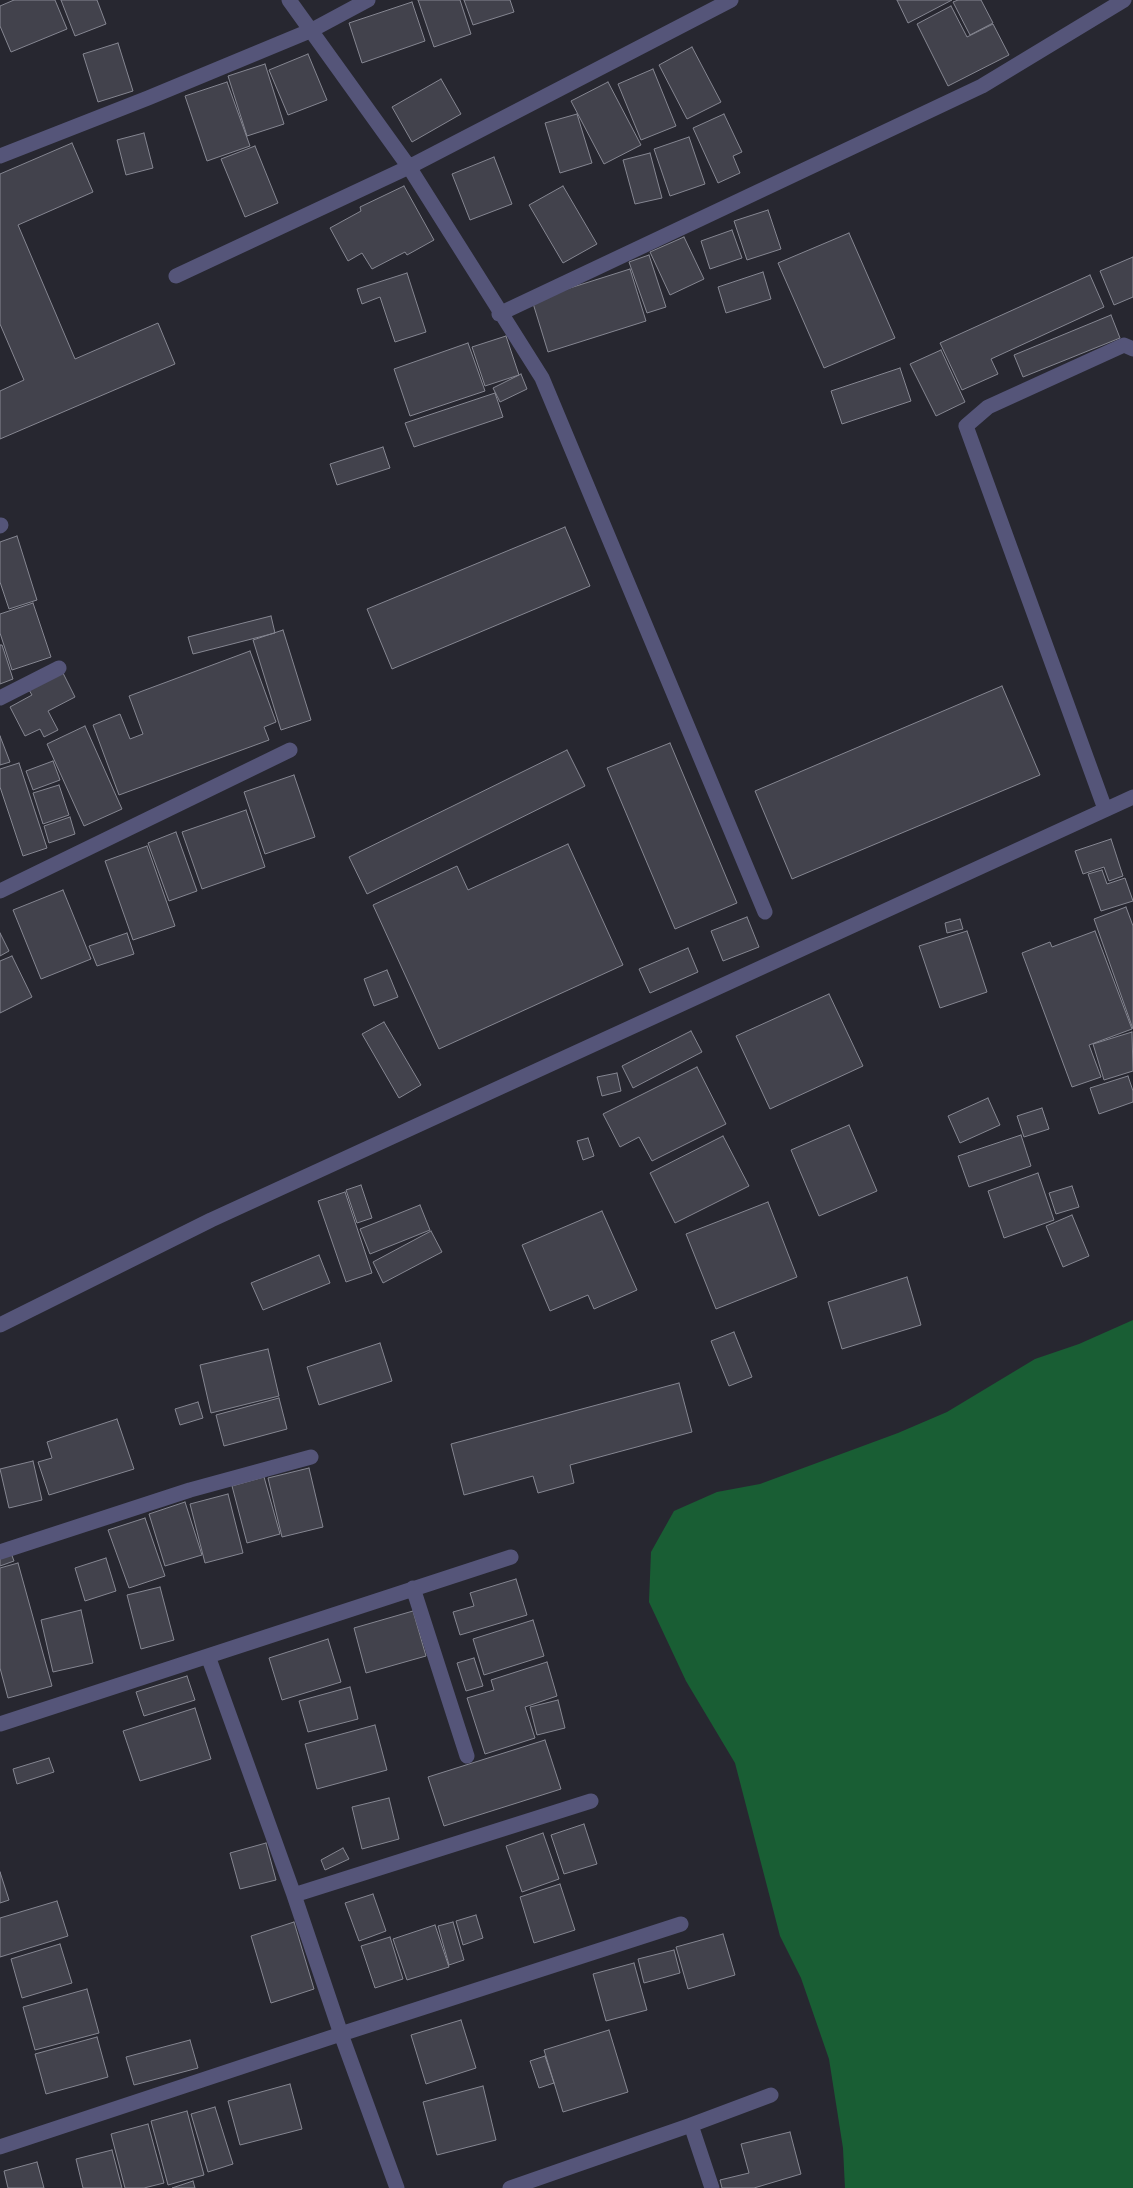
<!DOCTYPE html>
<style>
body{margin:0}
canvas{display:block;background:#272730}
</style>
<canvas width="1133" height="2188"></canvas>
<script>
const c = document.querySelector('canvas').getContext('2d');
c.lineJoin = 'round';
function fillPath(path, color) {
  c.fillStyle = color;
  c.fill(path, 'evenodd');
}
function poly(rows) {
  const path = new Path2D();
  for (const r of rows) {
    path.moveTo(r[0], r[1]);
    for (let i = 2; i < r.length; i += 2) path.lineTo(r[i], r[i + 1]);
  }
  return path;
}
function strokePath(path, color, width, dash) {
  c.strokeStyle = color;
  c.lineWidth = width;
  c.lineCap = dash ? 'butt' : 'round';
  c.setLineDash(dash || []);
  c.stroke(path);
}
fillPath(poly([
 [1133,1320,1133,2188,845,2188,843,2148,829,2059,801,1978,780,1936,735,1763,686,1681,649,1602,651,1552,674,1511,717,1492,760,1484,898,1433,947,1412,1035,1359,1079,1344]
]), '#195e34');
const building = poly([
 [14,0,55,0,67,29,11,52,0,26,0,6,14,0],
 [61,0,97,0,106,24,75,36,61,0],
 [418,0,460,0,471,34,434,47,418,0],
 [464,0,510,0,514,12,473,25,464,0],
 [897,0,952,0,908,23,897,0],
 [958,0,981,0,993,23,970,35,953,2,958,0],
 [412,2,425,41,362,63,349,23,412,2],
 [951,6,967,37,993,24,1009,55,948,86,917,24,951,6],
 [118,43,133,91,98,102,83,54,118,43],
 [692,47,721,102,687,119,659,65,692,47],
 [308,54,327,100,288,115,269,70,308,54],
 [265,64,284,124,247,136,228,76,265,64],
 [653,69,676,126,641,140,618,84,653,69],
 [441,79,461,114,412,142,392,107,441,79],
 [227,82,250,146,207,161,185,96,227,82],
 [608,82,641,145,604,164,571,101,608,82],
 [577,114,592,163,560,173,545,123,577,114],
 [724,114,742,152,733,156,740,173,718,183,693,128,724,114],
 [144,133,153,168,126,175,117,140,144,133],
 [689,137,705,184,670,196,654,149,689,137],
 [72,143,93,192,18,225,75,359,158,323,175,364,0,439,0,391,24,380,0,324,0,174,72,143],
 [255,146,278,203,245,217,221,159,255,146],
 [650,153,662,198,635,204,623,160,650,153],
 [494,157,512,204,470,220,452,174,494,157],
 [404,186,434,240,407,255,405,252,372,269,362,253,348,261,330,228,361,211,360,207,404,186],
 [563,186,597,244,563,263,529,205,563,186],
 [768,210,781,249,747,260,734,221,768,210],
 [732,230,742,258,710,269,701,241,732,230],
 [849,233,895,338,824,368,778,263,849,233],
 [684,237,704,279,670,295,650,252,684,237],
 [649,255,666,307,647,313,629,262,649,255],
 [1133,257,1133,297,1114,305,1100,271,1133,257],
 [630,269,646,321,548,352,532,300,630,269],
 [763,272,771,299,726,313,718,287,763,272],
 [407,273,426,332,395,342,380,297,362,304,357,289,407,273],
 [1090,275,1104,307,991,359,998,374,962,390,940,343,1090,275],
 [1111,315,1120,338,1023,377,1014,355,1111,315],
 [506,336,519,375,485,386,472,347,506,336],
 [468,343,485,391,410,416,394,369,468,343],
 [941,350,965,402,936,416,910,364,941,350],
 [900,368,911,401,842,424,831,391,900,368],
 [521,374,527,389,500,402,493,388,521,374],
 [495,393,503,417,414,447,405,423,495,393],
 [383,447,390,468,337,485,330,464,383,447],
 [565,527,590,586,392,669,367,609,565,527],
 [17,536,37,600,9,609,0,582,0,542,17,536],
 [33,603,51,657,12,670,0,633,0,614,33,603],
 [271,616,275,633,193,654,188,637,271,616],
 [283,630,311,720,281,730,253,640,283,630],
 [0,645,2,645,13,679,0,684,0,645],
 [250,651,276,722,264,727,269,740,119,795,93,725,120,714,130,739,143,734,129,696,250,651],
 [63,673,75,697,48,711,58,730,44,737,40,729,25,736,10,707,32,695,29,690,63,673],
 [1002,686,1040,775,792,879,755,791,1002,686],
 [85,726,122,809,84,826,47,744,85,726],
 [0,736,10,762,0,765,0,736],
 [670,743,737,903,675,929,607,768,670,743],
 [567,750,585,786,367,894,349,857,567,750],
 [53,761,60,780,33,790,26,771,53,761],
 [19,763,47,848,23,856,0,787,0,769,19,763],
 [294,775,315,837,265,854,244,792,294,775],
 [59,785,69,815,43,824,33,793,59,785],
 [246,810,265,867,202,889,182,832,246,810],
 [70,817,75,834,49,843,44,826,70,817],
 [176,832,197,891,169,901,148,843,176,832],
 [1111,839,1123,876,1109,881,1104,867,1083,874,1075,851,1111,839],
 [568,844,623,965,439,1049,373,905,457,866,468,890,568,844],
 [147,846,175,926,133,940,105,861,147,846],
 [1102,870,1107,884,1125,878,1133,901,1101,911,1088,874,1102,870],
 [63,890,91,959,41,979,13,910,63,890],
 [1126,907,1133,926,1133,1029,1094,919,1126,907],
 [747,917,759,947,723,961,711,931,747,917],
 [960,919,963,929,947,933,945,923,960,919],
 [967,931,987,992,940,1008,919,946,967,931],
 [1095,931,1132,1029,1089,1045,1101,1077,1072,1087,1022,953,1050,942,1052,947,1095,931],
 [0,933,9,951,0,956,0,933],
 [127,933,134,954,97,966,89,946,127,933],
 [688,948,698,972,650,993,639,969,688,948],
 [12,956,32,997,0,1013,0,961,12,956],
 [387,970,398,997,374,1006,364,979,387,970],
 [829,994,863,1066,770,1109,736,1036,829,994],
 [384,1022,421,1085,399,1098,362,1034,384,1022],
 [691,1031,702,1052,633,1088,622,1066,691,1031],
 [1132,1032,1133,1071,1104,1080,1093,1044,1132,1032],
 [697,1067,726,1124,652,1161,639,1137,620,1147,603,1114,697,1067],
 [617,1073,621,1091,602,1096,597,1077,617,1073],
 [1128,1076,1133,1091,1133,1102,1099,1114,1090,1088,1128,1076],
 [988,1098,1000,1125,960,1143,948,1116,988,1098],
 [1042,1108,1049,1129,1024,1137,1017,1116,1042,1108],
 [849,1125,877,1191,819,1216,791,1150,849,1125],
 [1021,1135,1031,1166,969,1187,958,1156,1021,1135],
 [723,1136,749,1186,675,1223,650,1173,723,1136],
 [588,1138,594,1156,583,1160,577,1141,588,1138],
 [1038,1173,1054,1220,1004,1238,988,1191,1038,1173],
 [361,1185,372,1218,357,1223,346,1190,361,1185],
 [1072,1186,1079,1207,1056,1214,1049,1193,1072,1186],
 [345,1192,372,1273,346,1282,318,1201,345,1192],
 [768,1202,797,1277,716,1309,686,1234,768,1202],
 [420,1205,430,1230,370,1254,360,1229,420,1205],
 [602,1211,637,1290,594,1309,588,1295,550,1311,522,1245,602,1211],
 [1072,1215,1089,1256,1063,1267,1046,1226,1072,1215],
 [431,1231,442,1252,383,1283,373,1262,431,1231],
 [319,1255,330,1283,263,1310,251,1283,319,1255],
 [907,1277,921,1325,842,1349,828,1302,907,1277],
 [734,1332,752,1377,729,1386,711,1341,734,1332],
 [380,1343,392,1381,319,1405,307,1367,380,1343],
 [268,1349,279,1396,211,1413,200,1365,268,1349],
 [679,1383,692,1432,570,1465,574,1483,538,1493,533,1476,464,1495,451,1444,679,1383],
 [279,1398,287,1429,224,1446,216,1415,279,1398],
 [198,1402,203,1418,180,1425,175,1409,198,1402],
 [117,1419,134,1469,49,1495,38,1462,52,1458,47,1442,117,1419],
 [33,1461,42,1500,9,1508,0,1469,33,1461],
 [309,1468,323,1527,282,1537,268,1478,309,1468],
 [264,1477,280,1534,247,1543,232,1486,264,1477],
 [228,1494,243,1553,205,1563,190,1504,228,1494],
 [185,1502,202,1555,165,1566,149,1514,185,1502],
 [145,1518,165,1576,129,1588,108,1530,145,1518],
 [11,1553,14,1561,0,1566,0,1556,11,1553],
 [106,1558,116,1591,85,1601,75,1568,106,1558],
 [18,1563,52,1686,8,1698,0,1668,0,1568,18,1563],
 [516,1579,527,1615,460,1635,453,1612,474,1606,470,1593,516,1579],
 [160,1587,174,1640,141,1649,127,1595,160,1587],
 [81,1610,93,1663,53,1672,41,1620,81,1610],
 [413,1611,426,1656,366,1673,354,1628,413,1611],
 [533,1620,544,1656,484,1675,473,1639,533,1620],
 [328,1639,341,1682,282,1700,269,1658,328,1639],
 [474,1658,483,1686,466,1691,457,1663,474,1658],
 [547,1662,557,1696,525,1707,535,1738,485,1754,467,1698,494,1690,491,1680,547,1662],
 [187,1676,195,1700,144,1716,136,1692,187,1676],
 [350,1687,358,1719,308,1732,299,1701,350,1687],
 [558,1700,565,1728,537,1735,530,1707,558,1700],
 [195,1708,211,1759,140,1781,123,1731,195,1708],
 [375,1725,387,1770,317,1789,305,1744,375,1725],
 [545,1740,561,1789,444,1826,428,1777,545,1740],
 [49,1758,54,1772,17,1784,13,1769,49,1758],
 [389,1798,399,1839,362,1849,352,1807,389,1798],
 [584,1824,597,1864,564,1874,551,1835,584,1824],
 [543,1833,559,1879,522,1892,506,1846,543,1833],
 [266,1843,276,1880,240,1889,230,1853,266,1843],
 [343,1848,349,1859,325,1870,321,1860,343,1848],
 [0,1872,9,1900,0,1903,0,1872],
 [560,1884,575,1930,534,1943,520,1897,560,1884],
 [373,1894,386,1931,359,1941,345,1903,373,1894],
 [57,1901,68,1936,0,1957,0,1918,57,1901],
 [476,1915,483,1938,463,1945,456,1921,476,1915],
 [294,1922,314,1989,271,2003,251,1936,294,1922],
 [453,1922,464,1960,449,1965,438,1926,453,1922],
 [435,1925,449,1967,407,1980,393,1939,435,1925],
 [723,1934,735,1975,688,1989,676,1947,723,1934],
 [390,1937,403,1979,375,1988,361,1946,390,1937],
 [60,1944,72,1983,22,1998,11,1959,60,1944],
 [674,1950,680,1973,644,1983,638,1959,674,1950],
 [634,1963,647,2010,606,2021,593,1974,634,1963],
 [87,1989,99,2033,35,2050,23,2007,87,1989],
 [461,2020,476,2068,426,2084,411,2035,461,2020],
 [609,2030,628,2092,563,2112,544,2050,609,2030],
 [97,2037,108,2077,46,2094,35,2054,97,2037],
 [190,2040,198,2068,134,2085,126,2057,190,2040],
 [545,2056,554,2083,539,2088,530,2061,545,2056],
 [290,2084,302,2129,240,2145,228,2101,290,2084],
 [483,2086,496,2140,437,2155,423,2102,483,2086],
 [215,2107,233,2164,208,2172,191,2114,215,2107],
 [187,2111,204,2175,168,2185,151,2121,187,2111],
 [148,2124,164,2183,144,2188,125,2188,111,2134,148,2124],
 [790,2132,801,2174,754,2188,722,2188,720,2180,749,2173,741,2144,790,2132],
 [112,2150,122,2188,83,2188,76,2159,112,2150],
 [37,2162,44,2188,8,2188,4,2171,37,2162],
 [193,2181,195,2188,172,2188,193,2181]
]);
fillPath(building, '#42424c');
strokePath(building, '#858691', 1);
strokePath(poly([
 [289,0,409,167,542,378,765,912],
 [0,156,148,98,312,30,368,0],
 [176,276,409,167,731,0],
 [499,314,982,86,1124,0],
 [0,526,1,525],
 [0,698,59,668],
 [1105,809,966,426,988,407,1124,345,1133,349],
 [0,891,290,750],
 [0,1325,211,1220,1133,797],
 [0,1552,190,1490,311,1457],
 [413,1588,467,1756],
 [208,1656,294,1895],
 [0,1724,511,1557],
 [591,1801,294,1895,341,2034,681,1924],
 [691,2125,771,2095],
 [0,2147,341,2034,397,2188],
 [510,2188,691,2125,712,2188]
]), '#555579', 15);
</script>
